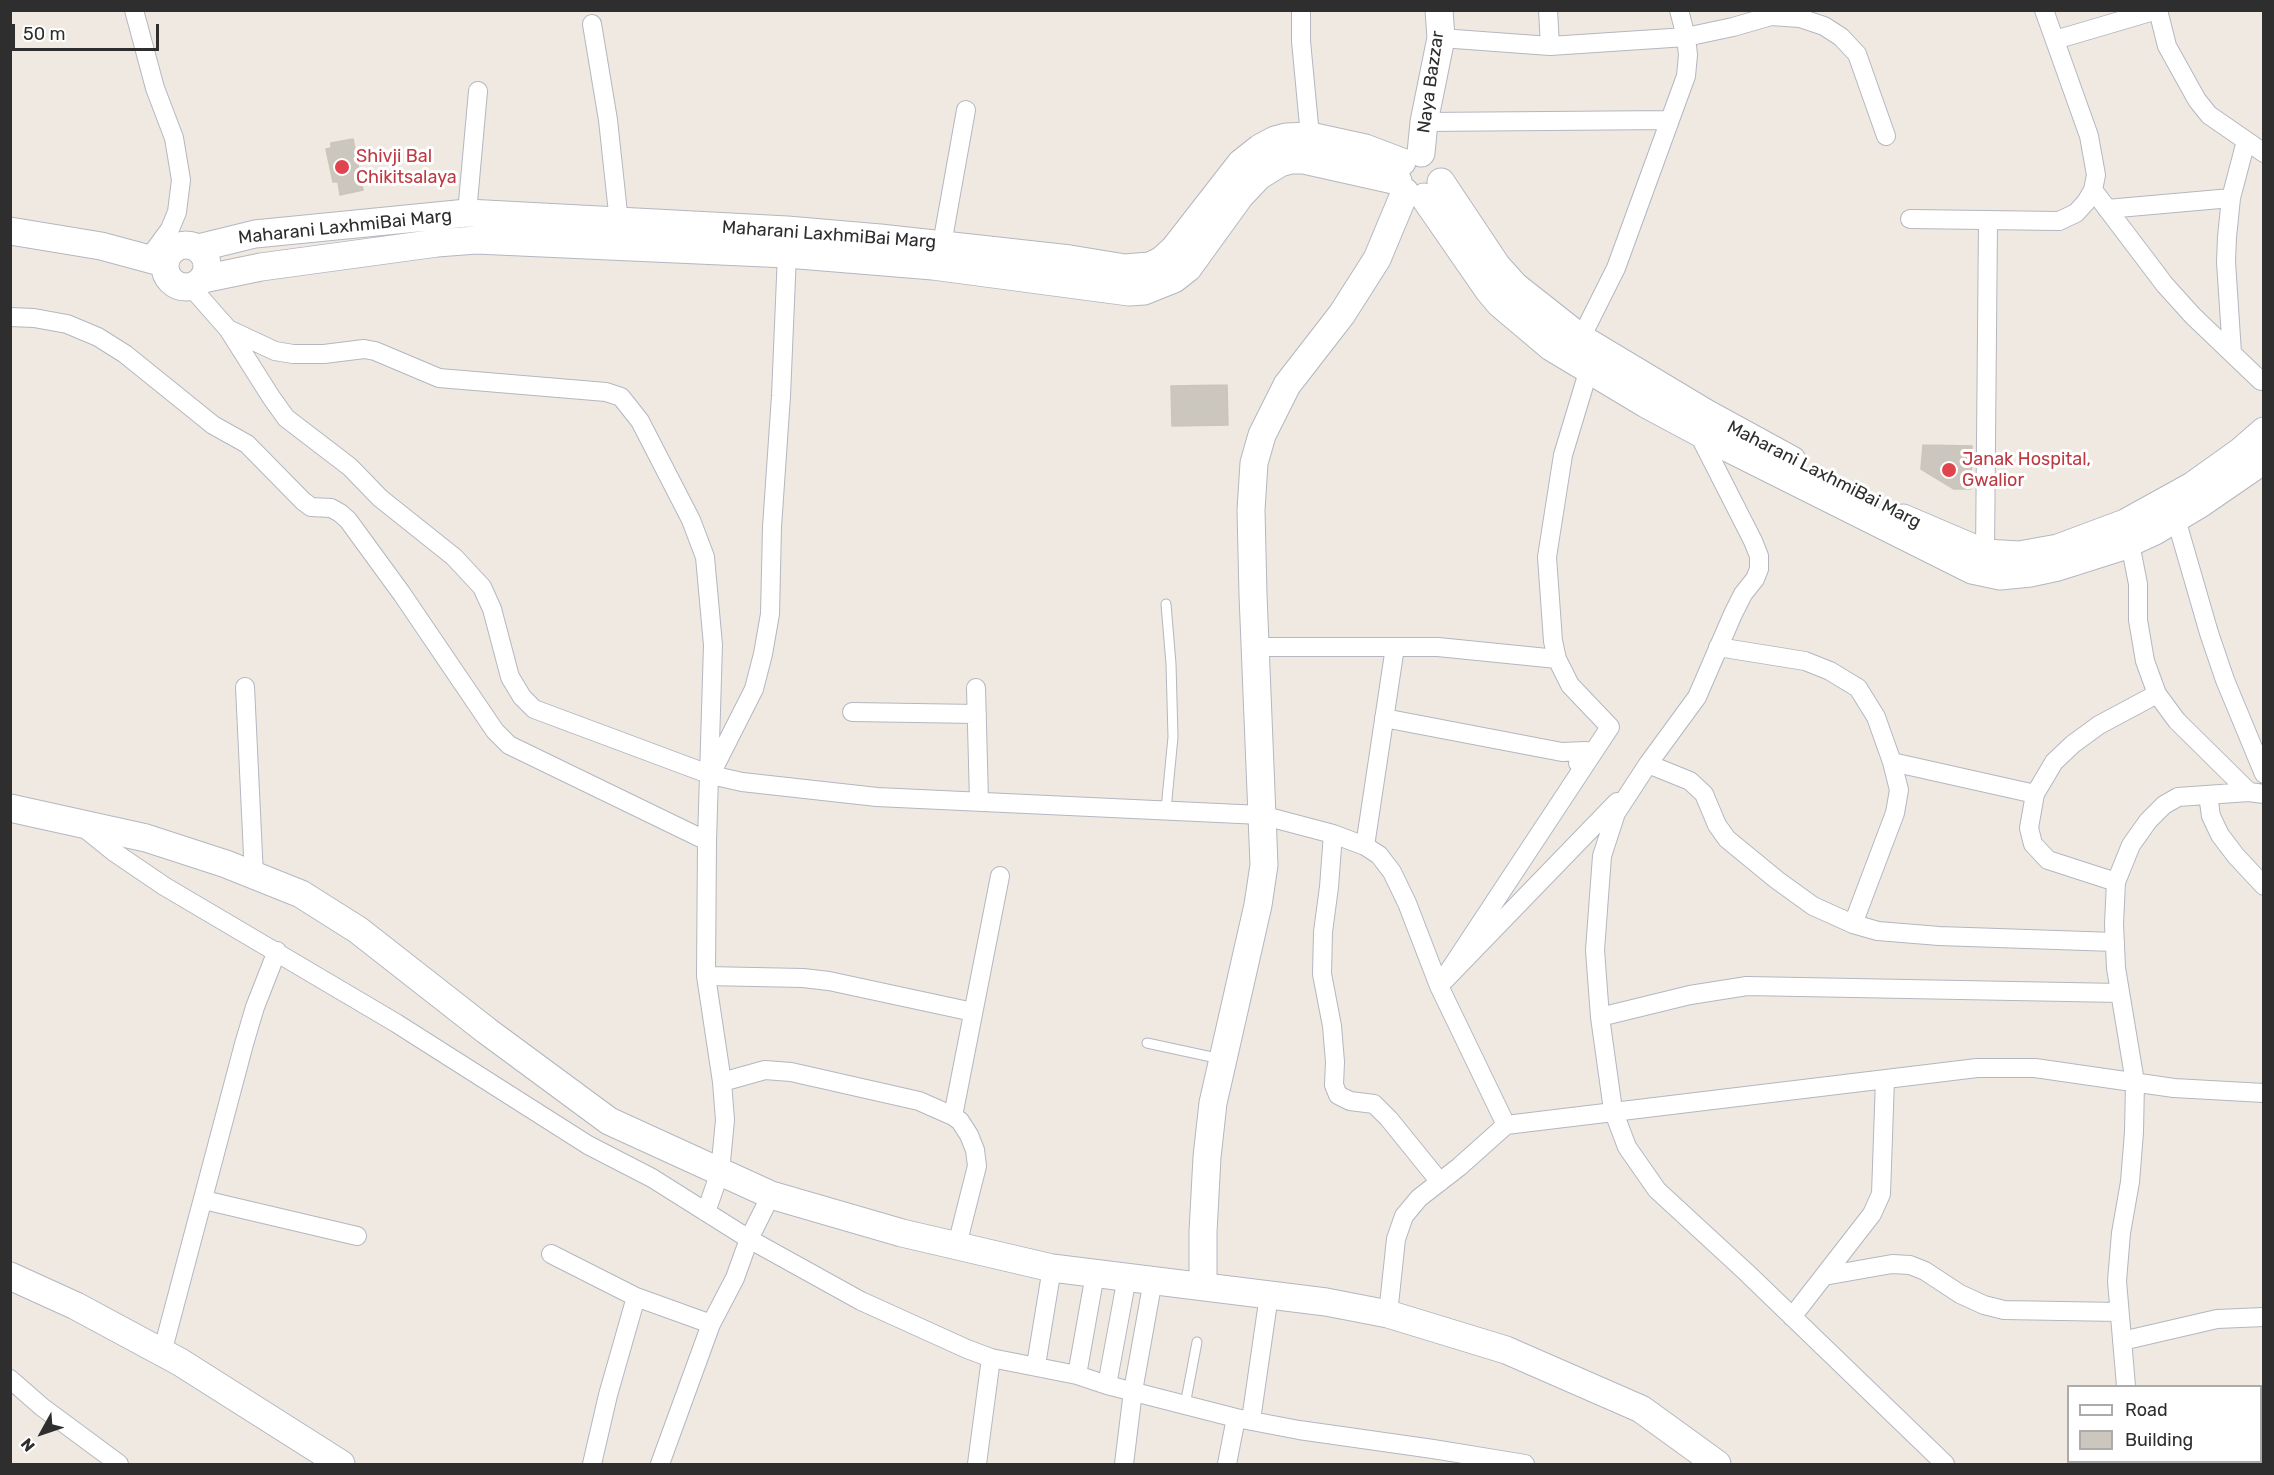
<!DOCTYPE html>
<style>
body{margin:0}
#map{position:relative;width:2274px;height:1475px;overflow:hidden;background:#efe9e1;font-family:Rubik,sans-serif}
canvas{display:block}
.frame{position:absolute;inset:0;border:12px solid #2e2e2e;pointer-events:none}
.legend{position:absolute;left:2067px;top:1385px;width:195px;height:78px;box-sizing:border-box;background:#fff;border:2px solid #ababab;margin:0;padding:8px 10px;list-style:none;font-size:18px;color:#2e2e2e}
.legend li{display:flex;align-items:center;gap:12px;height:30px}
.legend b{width:30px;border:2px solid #ababab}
.north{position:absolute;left:12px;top:1403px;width:60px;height:60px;-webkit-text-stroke:4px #fff;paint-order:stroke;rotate:230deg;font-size:16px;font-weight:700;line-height:24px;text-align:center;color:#2e2e2e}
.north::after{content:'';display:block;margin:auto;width:21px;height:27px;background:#2e2e2e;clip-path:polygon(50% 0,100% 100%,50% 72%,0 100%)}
.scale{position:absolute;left:12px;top:24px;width:147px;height:27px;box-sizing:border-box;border:3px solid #2e2e2e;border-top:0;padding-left:8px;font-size:18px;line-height:21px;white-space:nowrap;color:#2e2e2e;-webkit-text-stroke:4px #fff;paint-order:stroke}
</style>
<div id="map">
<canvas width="2274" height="1475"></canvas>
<div class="frame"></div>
<ul class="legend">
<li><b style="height:8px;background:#fff"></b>Road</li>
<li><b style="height:16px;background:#cbc7bf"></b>Building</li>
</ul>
<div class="north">N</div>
<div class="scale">50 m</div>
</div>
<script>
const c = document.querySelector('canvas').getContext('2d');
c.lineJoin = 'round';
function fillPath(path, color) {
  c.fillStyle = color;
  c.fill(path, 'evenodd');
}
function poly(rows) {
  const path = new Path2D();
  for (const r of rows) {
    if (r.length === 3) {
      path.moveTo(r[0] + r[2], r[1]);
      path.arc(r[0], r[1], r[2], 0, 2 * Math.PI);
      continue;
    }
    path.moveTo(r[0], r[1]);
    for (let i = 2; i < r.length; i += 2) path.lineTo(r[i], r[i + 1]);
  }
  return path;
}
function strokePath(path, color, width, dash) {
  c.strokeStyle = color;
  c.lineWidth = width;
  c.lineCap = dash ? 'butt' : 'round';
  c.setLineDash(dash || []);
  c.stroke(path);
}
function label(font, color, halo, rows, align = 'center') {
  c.font = font + ' Rubik,sans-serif';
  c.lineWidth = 6;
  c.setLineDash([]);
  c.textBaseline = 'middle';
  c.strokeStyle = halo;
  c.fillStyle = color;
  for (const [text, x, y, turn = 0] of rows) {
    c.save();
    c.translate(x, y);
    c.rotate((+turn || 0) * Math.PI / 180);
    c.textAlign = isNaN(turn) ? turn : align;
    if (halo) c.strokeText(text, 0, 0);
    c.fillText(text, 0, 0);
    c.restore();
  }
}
const building = poly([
 [353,139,363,190,340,195,338,182,333,182,326,149,331,148,331,143,353,139],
 [1227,385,1228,425,1172,426,1171,386,1227,385],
 [1923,445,1972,446,1971,489,1954,489,1921,469,1923,445]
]);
fillPath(building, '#cbc7bf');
strokePath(building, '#cbc5ba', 1.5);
const lane = poly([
 [1166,809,1173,737,1171,664,1166,604],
 [1147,1043,1221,1059],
 [1185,1405,1197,1342]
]);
const street = poly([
 [134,10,155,88,174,138,181,180,177,212,170,229,148,259],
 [1301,10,1301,41,1310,136],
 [1548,10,1550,46],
 [2158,10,2167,46,2197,100,2209,115,2264,153],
 [1771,16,1800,18,1824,26,1841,37,1857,54,1886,136],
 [592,24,608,120,619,222],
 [1441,38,1550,46,1686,37,1733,27,1771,16,1776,10],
 [2055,40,2157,10],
 [1424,122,1670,120],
 [2093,190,2165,285,2193,316,2261,381],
 [2107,209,2231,198],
 [467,213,478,91],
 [1910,219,2059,221,2076,213,2086,202,2093,190,2096,175,2089,136,2044,10],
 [942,244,966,110],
 [191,287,228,329,271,397,286,418,350,467,380,498,454,557,482,587,492,609,510,677,522,697,534,709,711,775,742,782,877,797,1261,815,1333,834,1365,846,1379,855,1392,872,1407,903,1439,986,1506,1125],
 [10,317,34,318,67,324,98,337,125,354,213,425,247,444,303,501,311,507,331,508,340,513,348,520,402,594,495,731,509,745,707,841],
 [230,330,275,351,293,354,324,354,364,349,375,351,439,378,606,392,621,397,640,421,691,520,705,557,713,645,707,841,706,976,722,1082,725,1120,720,1172,706,1212],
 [1581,338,1616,268,1686,76,1688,55,1686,37,1679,10],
 [2232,353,2226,262,2227,237,2231,198,2246,141],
 [1589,369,1563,455,1547,557,1553,641,1557,659,1570,685,1610,727,1439,986,1617,802],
 [1697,431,1753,541,1759,556,1759,569,1755,579,1743,594,1733,614,1697,697,1648,764,1616,813,1602,856,1595,950,1600,1017,1613,1110,1627,1147,1657,1190,1746,1272,1945,1464],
 [2176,519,2209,633,2225,680,2264,774],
 [2128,533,2138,584,2138,620,2145,661,2157,694,2177,721,2249,792],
 [1985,553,1988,221],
 [1255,647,1438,647,1557,659],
 [1718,647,1805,661,1830,671,1858,688,1876,717,1892,762,1899,790,1895,813,1853,924],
 [245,687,254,876],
 [976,688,979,801],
 [852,712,977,714],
 [1384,718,1562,752,1586,751,1578,763],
 [1892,762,2035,794],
 [1648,764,1690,781,1704,794,1717,825,1727,839,1777,880,1813,906,1853,924,1878,931,1939,936,2115,942],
 [713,770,754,689,763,654,770,614,772,527,781,396,787,254],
 [2208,795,2211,816,2220,835,2236,856,2264,886],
 [83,827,114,852,164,886,396,1023,588,1145,652,1178,749,1239,861,1301,967,1349,991,1358,1077,1375,1107,1385,1236,1418,1299,1430,1433,1449,1525,1464],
 [1333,834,1329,887,1323,932,1322,974,1332,1026,1335,1062,1334,1085,1338,1095,1350,1101,1374,1104,1389,1119,1440,1182],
 [1365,846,1395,647],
 [2116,882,2048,860,2033,844,2029,828,2035,794,2054,762,2073,744,2099,725,2157,694],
 [706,976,803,978,829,981,973,1012],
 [1600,1017,1690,995,1747,986,2120,993],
 [722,1082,765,1070,791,1072,919,1101,953,1116,960,1121,969,1135,975,1150,977,1166,957,1245],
 [953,1116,1000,876],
 [204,1200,357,1236],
 [551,1254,636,1297,711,1324],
 [1824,1276,1892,1264,1910,1265,1925,1271,1960,1294,1984,1305,2004,1310,2119,1312],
 [1388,1314,1396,1239,1404,1216,1419,1198,1459,1167,1506,1125,1977,1068,2035,1068,2174,1088,2264,1093],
 [1792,1317,1872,1214,1881,1194,1885,1079],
 [2122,1341,2217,1319,2264,1317],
 [162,1353,244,1044,255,1007,277,951],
 [1036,1365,1052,1268],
 [1077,1375,1095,1274],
 [10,1379,42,1407,119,1464],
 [1107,1385,1127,1277],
 [2126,1386,2117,1281,2121,1233,2130,1182,2134,1132,2135,1082,2116,968,2114,924,2116,882,2131,845,2148,821,2164,805,2178,797,2249,792,2264,794],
 [1251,1420,1269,1295],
 [2133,1462,2133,1464],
 [592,1464,608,1395,636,1297],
 [660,1464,711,1324,735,1278,749,1239,771,1195],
 [977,1464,991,1358],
 [1124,1464,1133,1391,1153,1280],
 [1227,1464,1236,1418]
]);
const secondary = poly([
 [1421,153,1424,122,1441,38,1439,10],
 [1441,182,1497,266,1515,286,1581,338,1706,413,1792,460],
 [1424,197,1489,291,1500,304,1551,347,1646,404,1730,449,1972,570,2000,576,2030,573,2058,567,2118,548,2155,531,2200,504,2264,460],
 [10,231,101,246,164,263],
 [186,266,21],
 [198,248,255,234,467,213,787,230,880,238,1070,259,1125,268,1150,266,1162,260,1174,249,1241,163,1260,148,1275,140,1286,137,1310,136,1365,148,1402,162],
 [203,279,261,267,437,243,476,240,787,254,933,266,1129,292,1144,291,1174,279,1188,268,1240,196,1259,176,1280,163,1291,160,1304,160,1398,181],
 [1903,518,1985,553,2019,555,2058,548,2125,523,2192,486,2241,451,2264,431],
 [10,808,146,838,226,864,301,894,358,930,487,1031,609,1121,771,1195,902,1233,1052,1268,1326,1302,1388,1314,1506,1350,1641,1409,1717,1464],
 [10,1276,76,1306,180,1362,341,1464],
 [1203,1286,1203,1232,1207,1157,1213,1103,1258,905,1264,865,1253,595,1251,510,1254,463,1262,435,1287,385,1342,314,1377,259,1405,192]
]);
strokePath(lane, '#b4b7c1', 11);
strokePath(street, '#b4b7c1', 20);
strokePath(secondary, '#b4b7c1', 29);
strokePath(lane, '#fff', 9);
strokePath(street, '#fff', 18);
strokePath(secondary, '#fff', 27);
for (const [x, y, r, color] of [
 [342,167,8,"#e0444e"],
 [1949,470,8,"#e0444e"]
]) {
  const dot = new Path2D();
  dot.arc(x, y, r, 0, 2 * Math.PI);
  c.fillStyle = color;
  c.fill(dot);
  strokePath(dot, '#fff', 2);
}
label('18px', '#2e2e2e', '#fff', [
 ["Naya Bazzar",1431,82,-82],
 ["Maharani LaxhmiBai Marg",345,227,-6],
 ["Maharani LaxhmiBai Marg",829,235,4],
 ["Maharani LaxhmiBai Marg",1824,475,27]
]);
label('18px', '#be3a42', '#fff', [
 ["Shivji Bal",356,157],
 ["Chikitsalaya",356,178],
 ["Janak Hospital,",1962,460],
 ["Gwalior",1962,481]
], 'left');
</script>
